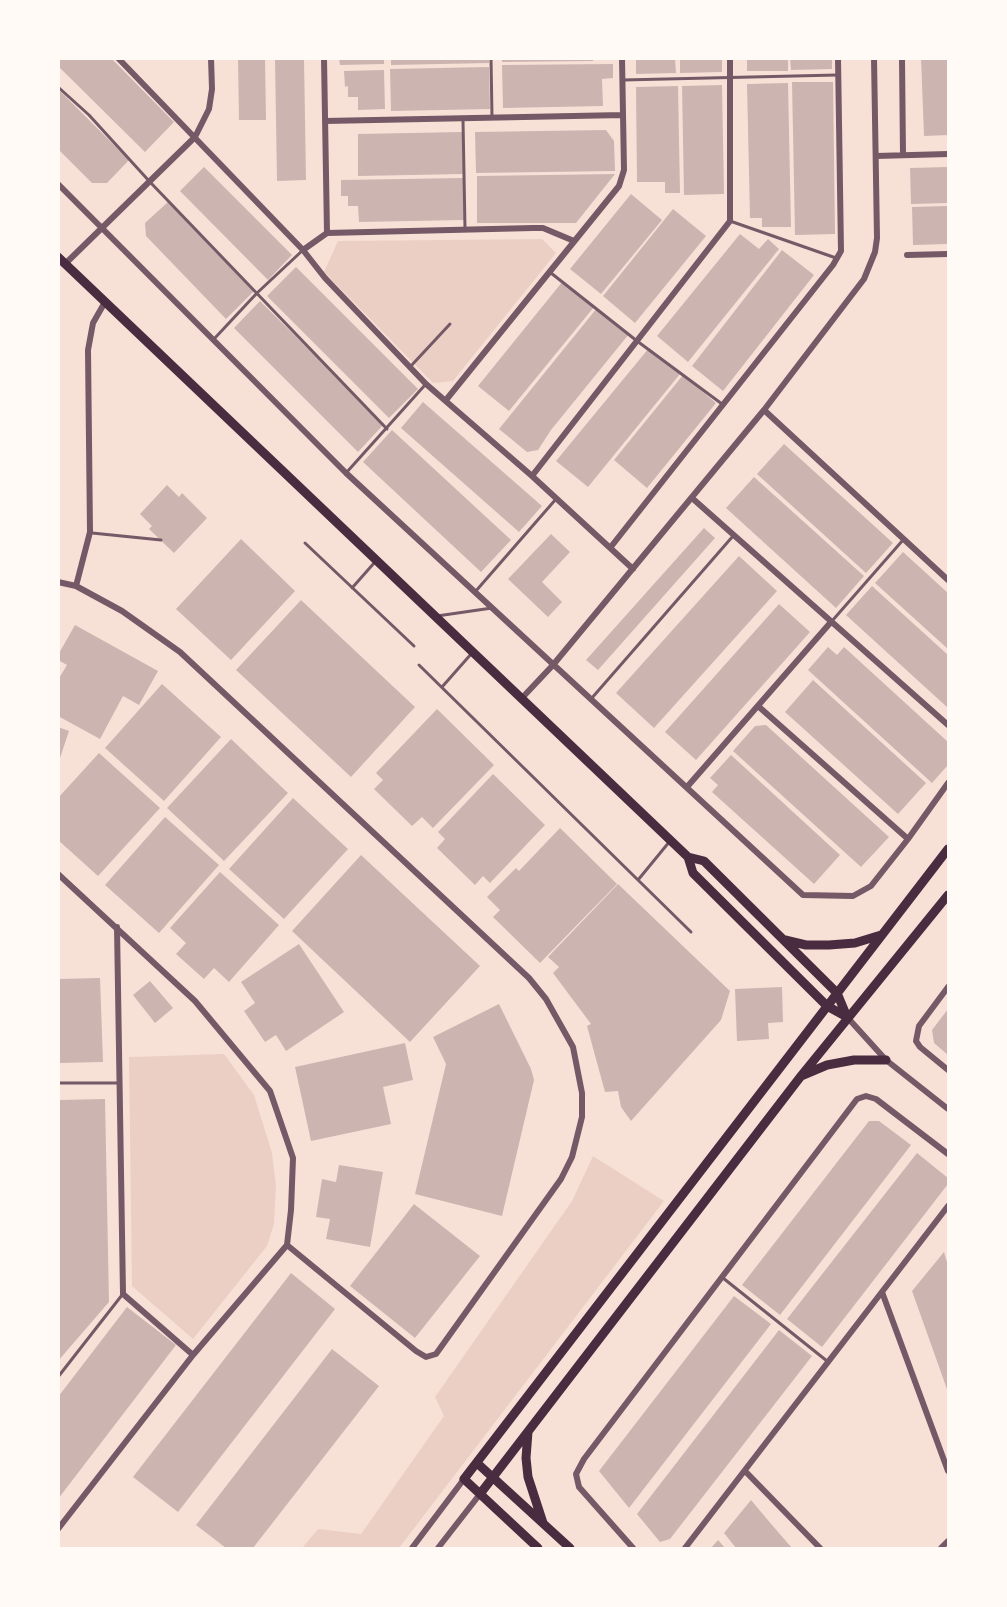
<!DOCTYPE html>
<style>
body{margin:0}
#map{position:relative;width:1007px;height:1607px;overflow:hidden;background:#f7e1d7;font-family:Georgia,serif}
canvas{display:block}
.frame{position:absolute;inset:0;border:60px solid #fffaf5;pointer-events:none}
</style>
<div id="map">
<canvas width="1007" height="1607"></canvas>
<div class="frame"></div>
</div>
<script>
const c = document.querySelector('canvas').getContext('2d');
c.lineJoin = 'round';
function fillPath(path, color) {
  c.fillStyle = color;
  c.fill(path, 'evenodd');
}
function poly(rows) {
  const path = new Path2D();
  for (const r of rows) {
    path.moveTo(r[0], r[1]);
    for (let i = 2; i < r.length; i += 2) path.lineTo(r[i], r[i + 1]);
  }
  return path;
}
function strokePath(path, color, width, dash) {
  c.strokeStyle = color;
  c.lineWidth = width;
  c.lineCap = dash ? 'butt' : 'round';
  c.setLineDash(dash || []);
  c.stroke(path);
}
fillPath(poly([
 [542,239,556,253,453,381,433,383,324,272,338,241],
 [224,1054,254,1095,272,1153,276,1186,274,1224,267,1246,193,1339,132,1286,129,1057],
 [593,1156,664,1201,399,1548,302,1548,318,1529,361,1534,444,1416,435,1397,572,1201]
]), '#ebcfc5');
fillPath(poly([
 [60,58,111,58,174,122,145,152,58,66],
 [238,58,265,58,266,120,239,120],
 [275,58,304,58,306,180,277,181],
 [339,58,384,58,384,64,340,65],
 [391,58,489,58,489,63,391,65],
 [502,58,593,58,593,61,502,62],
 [636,58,675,58,676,73,636,74],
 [680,58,722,58,722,72,680,73],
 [747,58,788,58,788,71,747,71],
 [790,58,832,58,832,69,791,70],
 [921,58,948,58,948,135,924,136],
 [613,64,613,78,602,79,603,106,503,108,502,65],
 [489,67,490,109,391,111,390,69],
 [384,70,385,109,358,110,358,97,348,97,348,86,345,87,344,71],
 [792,82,833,82,835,234,795,235],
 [788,83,791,227,762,227,762,218,750,218,747,84],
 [722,85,724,194,684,195,682,86],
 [678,86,680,193,665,193,665,182,637,182,636,87],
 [58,89,129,160,107,183,92,183,58,149],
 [606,130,614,141,615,171,476,173,475,132],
 [462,132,463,174,358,176,358,134],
 [204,167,292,255,268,280,180,191],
 [948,167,948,203,911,204,910,168],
 [615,174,576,223,477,223,477,176],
 [463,178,464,220,359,222,358,206,348,206,348,196,341,196,341,180],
 [631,194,662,220,601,294,570,269],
 [169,201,255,290,226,319,146,236,145,223],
 [948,206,948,244,913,245,912,207],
 [673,209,706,236,635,323,603,296],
 [740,234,759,249,768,239,779,249,688,362,657,336],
 [782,250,814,275,723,391,692,366],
 [296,267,418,389,389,418,267,296],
 [563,281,594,307,509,411,478,386],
 [260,301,384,424,358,452,234,328],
 [597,308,629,334,551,430,538,450,527,452,499,429],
 [649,348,680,374,588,487,556,461],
 [683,375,716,403,647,488,614,460],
 [423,402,542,506,519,532,401,428],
 [392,430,511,540,481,572,363,462],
 [784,444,893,543,866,573,757,474],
 [754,477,864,576,836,608,726,508],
 [167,485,179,497,182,493,207,518,174,553,149,529,152,526,140,514],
 [704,528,715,538,598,670,586,660],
 [551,534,570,552,542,582,562,602,548,617,508,579],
 [241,539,295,591,231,660,176,609],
 [903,552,948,593,948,649,875,583],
 [739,556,777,591,654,728,616,693],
 [872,586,948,655,948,708,846,615],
 [301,600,415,707,351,777,236,670],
 [779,604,810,632,696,760,665,732],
 [75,625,158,671,139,705,123,696,100,739,58,716,58,680,67,665,58,660,58,655],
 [828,647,837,655,844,647,948,742,948,765,932,783,808,670],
 [813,680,926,783,898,814,785,712],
 [162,684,221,737,164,801,105,748],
 [437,709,494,765,433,828,422,817,412,826,374,789,383,780,376,773],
 [766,725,889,837,861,867,733,751,755,726],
 [58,727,69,731,59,761,58,761],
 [231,739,288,793,224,861,167,808],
 [99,753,160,808,98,876,58,840,58,798],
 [731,755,840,855,814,884,712,792,718,785,710,778],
 [493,774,545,825,490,883,483,876,475,885,437,848,445,839,438,832],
 [293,798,348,849,284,919,229,869],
 [165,817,219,865,159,933,105,885],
 [560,828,617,884,540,963,493,917,500,910,487,897,516,868,519,871],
 [361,855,480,966,410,1042,292,931],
 [220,872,279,925,229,982,214,968,204,979,176,954,186,943,170,928],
 [618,884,730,991,721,1020,631,1121,621,1107,618,1091,605,1092,587,1026,591,1024,553,973,559,967,548,957],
 [299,944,344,1012,286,1051,276,1035,265,1042,244,1011,255,1003,241,982],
 [100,978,103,1062,58,1063,58,979],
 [150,981,173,1008,155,1023,133,995],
 [782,987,783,1022,768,1023,769,1039,737,1041,735,989],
 [499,1004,531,1069,534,1080,502,1216,415,1194,446,1064,433,1037],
 [948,1009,948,1055,934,1043,932,1030],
 [405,1043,413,1080,383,1087,391,1124,311,1141,295,1067],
 [105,1099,109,1302,58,1361,58,1100],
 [869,1121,879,1121,911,1145,780,1315,742,1285],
 [917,1153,948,1178,948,1184,822,1347,787,1319],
 [339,1165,383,1172,370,1247,326,1239,330,1219,316,1217,322,1179,336,1182],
 [414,1204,480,1256,415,1338,350,1286],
 [944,1252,948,1266,948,1392,912,1291],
 [291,1273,335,1309,178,1512,133,1477],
 [734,1296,771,1324,629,1508,599,1471],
 [127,1307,176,1345,58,1499,58,1397],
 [779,1330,812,1356,670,1539,660,1542,637,1514],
 [332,1349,379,1386,253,1548,226,1548,196,1525],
 [751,1500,772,1525,792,1548,736,1548,724,1533],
 [718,1540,725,1548,711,1548]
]), '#ccb4b1');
strokePath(poly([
 [491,58,492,117],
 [623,80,837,75],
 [58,87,89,115,150,182,387,429],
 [463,120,465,229],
 [730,221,836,258],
 [551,273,637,341,722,404],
 [214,339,257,293,303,250],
 [410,367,450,324],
 [346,473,425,385],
 [92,533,161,540],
 [305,543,414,646],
 [352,588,375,562],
 [475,592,556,499],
 [437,616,492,608],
 [832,621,903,540],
 [419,665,638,880],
 [442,687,472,653],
 [591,699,733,536],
 [670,841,638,880,691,932],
 [58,1083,120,1083],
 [723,1278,827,1361],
 [58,1377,122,1295]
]), '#755966', 3);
strokePath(poly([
 [118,58,303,250,325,278,426,384,532,476,633,569],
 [902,58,903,155],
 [325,121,623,115],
 [876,156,948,154],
 [58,184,346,473,803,895,853,896,871,886,908,839,948,783],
 [327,233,533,228,543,228,574,241],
 [303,250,327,233,324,58],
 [907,255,948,254],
 [66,263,195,137,209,109,212,89,211,58],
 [446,400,619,186,624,170,622,58],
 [764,410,948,580],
 [532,476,730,221,730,58],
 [692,498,948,725],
 [610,548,833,265,841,251,838,58],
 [58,582,76,586,122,611,180,652,529,978,546,999,573,1047,582,1093,582,1117,572,1157,561,1179,436,1354,426,1357,416,1351,287,1245],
 [76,586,90,532,88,350,93,323,105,302],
 [521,699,553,665,764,410,864,279,875,252,877,238,874,58],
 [758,706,908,839],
 [687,787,831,622],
 [58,874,195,1001,270,1091,293,1158,291,1210,287,1245,193,1355,58,1529],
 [117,927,123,1294,193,1355],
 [948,987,919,1026,916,1041,920,1047,948,1070],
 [847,1017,886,1060,948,1109],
 [882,1292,948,1471],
 [745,1471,820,1548],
 [412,1548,464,1479],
 [438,1548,480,1494],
 [633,1548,579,1487,576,1474,584,1459,857,1099,866,1096,876,1099,948,1154],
 [685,1548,948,1206],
 [941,1548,948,1541]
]), '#755966', 6);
strokePath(poly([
 [58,257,688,857,693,873,827,1006,847,1017],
 [688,857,704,861,837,993,847,1017],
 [785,940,806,945,829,945,855,943,881,935],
 [801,1076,827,1065,854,1060,886,1060],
 [528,1432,526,1458,528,1477,543,1523],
 [477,1463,570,1548],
 [480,1494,801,1076,948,895],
 [538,1548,464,1479,948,849]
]), '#4a2c40', 9);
</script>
